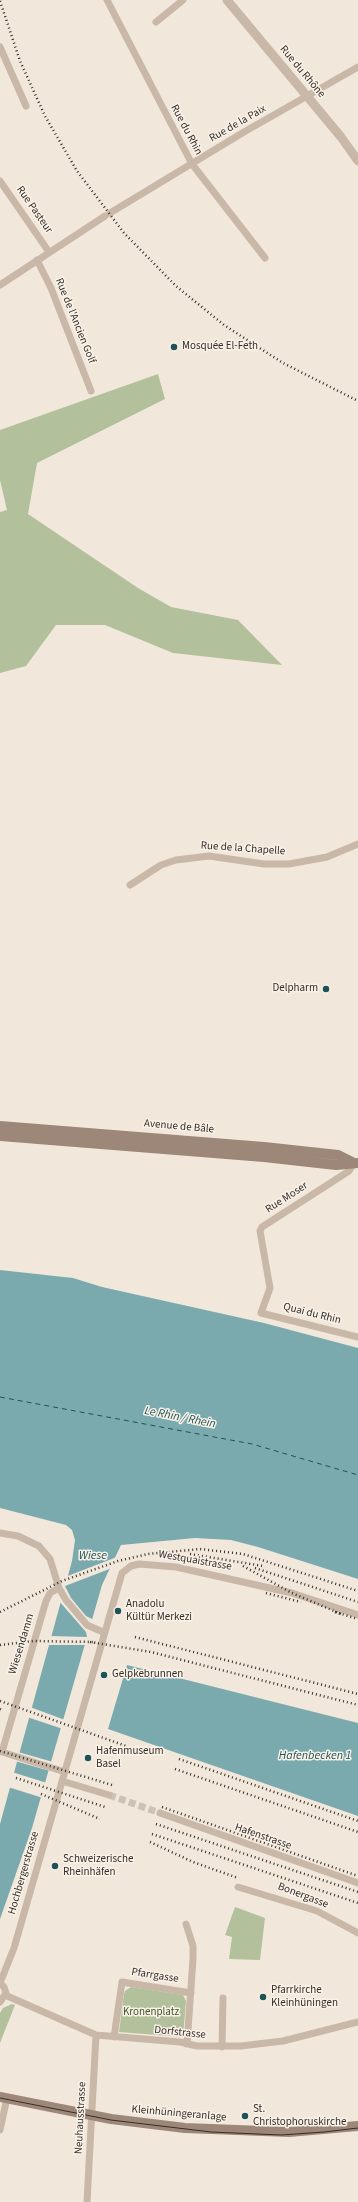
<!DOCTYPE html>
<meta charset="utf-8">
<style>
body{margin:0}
canvas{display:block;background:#f1e8db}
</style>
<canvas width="358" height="2202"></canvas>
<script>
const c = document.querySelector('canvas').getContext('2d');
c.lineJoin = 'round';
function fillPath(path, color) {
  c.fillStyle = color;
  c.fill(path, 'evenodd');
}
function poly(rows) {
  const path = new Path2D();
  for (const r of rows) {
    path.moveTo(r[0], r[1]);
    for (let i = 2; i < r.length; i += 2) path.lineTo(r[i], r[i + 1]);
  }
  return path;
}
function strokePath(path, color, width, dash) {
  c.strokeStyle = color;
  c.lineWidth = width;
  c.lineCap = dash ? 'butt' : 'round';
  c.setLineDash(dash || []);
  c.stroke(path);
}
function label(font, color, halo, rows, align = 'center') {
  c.font = font + ' "Source Sans 3",sans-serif';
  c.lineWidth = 3;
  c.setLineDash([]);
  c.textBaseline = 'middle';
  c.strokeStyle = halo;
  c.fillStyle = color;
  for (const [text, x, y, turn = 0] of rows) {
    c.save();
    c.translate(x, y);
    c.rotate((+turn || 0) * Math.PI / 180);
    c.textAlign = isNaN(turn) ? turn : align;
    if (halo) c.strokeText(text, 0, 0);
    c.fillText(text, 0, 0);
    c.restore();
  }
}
fillPath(poly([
 [158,374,165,399,37,463,28,514,138,588,171,607,238,620,282,665,173,653,105,625,56,625,26,666,0,673,0,512,7,510,0,480,0,430],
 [235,1907,265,1918,260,1960,229,1959,232,1937,225,1935],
 [131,1987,183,1995,186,2001,183,2037,119,2032,124,1994,125,1991],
 [12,2004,15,2005,0,2043,0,2013,3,2008]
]), '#b3c09c');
fillPath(poly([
 [0,1270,73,1278,102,1287,264,1323,358,1348,358,1579,258,1547,231,1540,195,1538,121,1545,102,1585,32,1828,0,1919,0,1824,72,1561,75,1540,72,1530,66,1525,0,1508],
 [127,1665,358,1723,358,1816,108,1729]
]), '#7baaae');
fillPath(poly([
 [117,1557,112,1568,65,1586,71,1598,86,1616,94,1620,87,1645,47,1645,50,1636,87,1637,86,1632,59,1601,65,1586,65,1577],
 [30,1707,65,1720,63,1729,27,1717],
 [18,1752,53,1762,50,1771,15,1761],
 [12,1772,47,1783,43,1798,8,1787]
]), '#f1e8db');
strokePath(poly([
 [0,1397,252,1444,358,1475]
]), '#1e5257', 1, [5, 4]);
strokePath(poly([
 [109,1795,160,1813]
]), '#ccc3b7', 7, [7, 3.5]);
strokePath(poly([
 [107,0,192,164,265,258],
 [156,22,183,0],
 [0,47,26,106],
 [0,181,49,252],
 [110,213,244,132,358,67],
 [37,260,51,288,91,391],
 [0,285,105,216],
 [130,885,161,865,176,860,209,856,264,864,289,864,327,857,358,844],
 [354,1163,349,1171,262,1227,260,1231,270,1288,261,1313,358,1337],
 [0,1533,18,1536,39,1546,50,1559,59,1588,66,1600,87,1625,103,1632],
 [59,1588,50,1593,46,1601,2,1752,65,1772],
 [62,1781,109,1795],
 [160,1813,358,1883],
 [238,1887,317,1911,358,1933],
 [186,1924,193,1946,193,1959,187,2044],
 [0,1983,14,1948,122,1573,131,1566,139,1564,176,1567,292,1593,358,1615],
 [0,1983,4,1987,6,1993,0,2002],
 [5,1995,96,2035,180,2042,197,2046,241,2046,283,2041,358,2022],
 [114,2037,122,1982,191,1993],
 [222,2047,223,1998],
 [0,2130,7,2098],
 [87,2202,96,2035]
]), '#c9b8a7', 7);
strokePath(poly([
 [227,0,341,137,358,161]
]), '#c9b8a7', 9);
strokePath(poly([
 [0,1126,264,1147,338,1155,354,1163],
 [0,1136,264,1157,336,1165,358,1163],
 [0,2097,111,2119,185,2128,289,2132,358,2126]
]), '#9d8779', 10);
strokePath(poly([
 [0,2098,111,2120,211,2132,281,2135,324,2132,358,2128]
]), '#362d28', 1);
strokePath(poly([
 [0,1,20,61,45,116,77,171,124,233,176,286,224,325,283,363,358,401],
 [190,1554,263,1566],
 [243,1566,292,1593,341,1614],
 [255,1568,358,1602],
 [266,1593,301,1602],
 [0,1612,62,1581,118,1561,148,1554,200,1549,243,1554,358,1591],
 [335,1612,358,1619],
 [135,1637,358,1694],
 [90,1642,151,1652,358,1705],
 [0,1645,33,1641,96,1642],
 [0,1701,126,1746],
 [0,1709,2,1710],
 [0,1751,112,1785],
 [179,1759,358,1821],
 [175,1769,358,1832],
 [16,1778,105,1807],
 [41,1794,100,1819],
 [162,1807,358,1876],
 [156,1824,358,1892],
 [152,1834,358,1903],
 [150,1842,193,1862,238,1878]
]), '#362d28', 2.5, [1, 3]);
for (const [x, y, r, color] of [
 [174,347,4,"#1e5257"],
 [326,989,4,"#1e5257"],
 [118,1611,4,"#1e5257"],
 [104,1675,4,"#1e5257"],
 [88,1758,4,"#1e5257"],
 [55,1866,4,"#1e5257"],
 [263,1997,4,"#1e5257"],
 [245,2116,4,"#1e5257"]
]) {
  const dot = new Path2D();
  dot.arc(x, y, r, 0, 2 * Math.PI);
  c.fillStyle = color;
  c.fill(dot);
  strokePath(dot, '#f9f2e8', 1.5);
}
label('11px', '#362d28', '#f9f2e8', [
 ["Rue du Rhône",302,72,50],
 ["Rue de la Paix",238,124,-30],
 ["Rue du Rhin",186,130,62],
 ["Rue Pasteur",34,210,55],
 ["Rue de l'Ancien Golf",75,321,68],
 ["Rue de la Chapelle",243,849,4],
 ["Avenue de Bâle",179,1127,5],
 ["Rue Moser",287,1198,-33],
 ["Quai du Rhin",312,1314,14],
 ["Westquaistrasse",195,1561,10],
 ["Wiesendamm",22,1644,-73],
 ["Hafenstrasse",263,1837,19],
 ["Hochbergerstrasse",24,1873,-74],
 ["Bonergasse",303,1896,21],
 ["Pfarrgasse",155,1976,9],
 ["Dorfstrasse",180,2033,6],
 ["Kleinhüningeranlage",179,2114,5],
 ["Neuhausstrasse",81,2118,-87]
]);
label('11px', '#362d28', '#f9f2e8', [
 ["Mosquée El-Feth",182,347],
 ["Delpharm",318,989,"right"],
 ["Anadolu",126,1605],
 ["Kültür Merkezi",126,1618],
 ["Gelpkebrunnen",112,1675],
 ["Hafenmuseum",96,1752],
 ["Basel",96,1765],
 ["Schweizerische",63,1860],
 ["Rheinhäfen",63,1873],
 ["Pfarrkirche",271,1991],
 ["Kleinhüningen",271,2004],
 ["St.",253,2110],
 ["Christophoruskirche",253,2123]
], 'left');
label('11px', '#44542c', '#f9f2e8', [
 ["Kronenplatz",151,2013]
]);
label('italic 12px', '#1e5257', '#f9f2e8', [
 ["Le Rhin / Rhein",180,1418,11],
 ["Wiese",93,1556],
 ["Hafenbecken 1",315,1756]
]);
</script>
